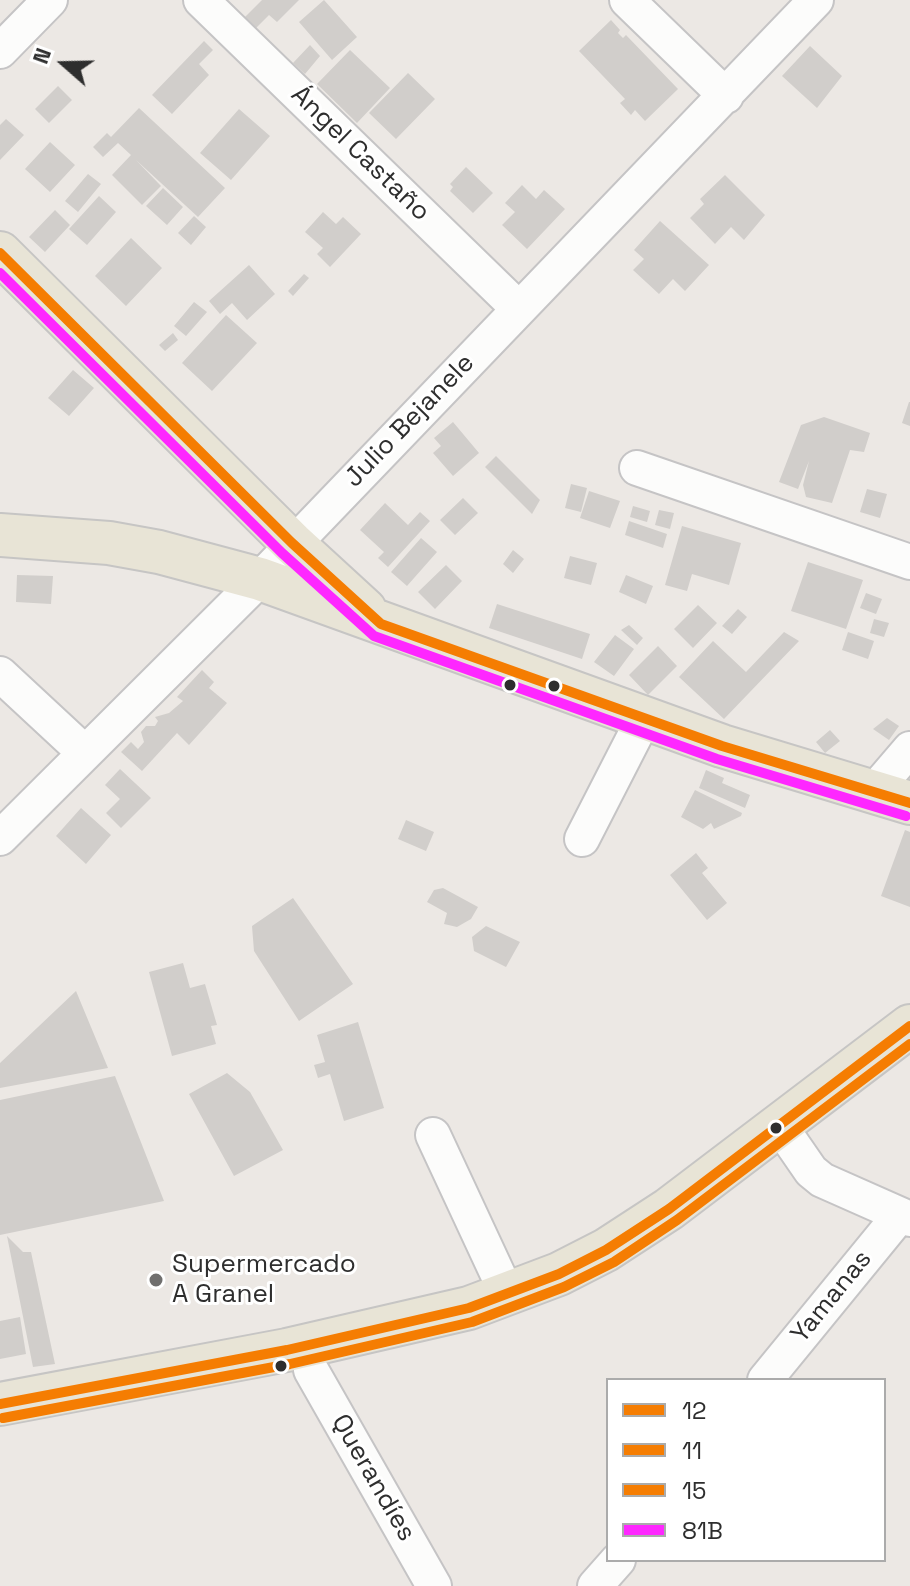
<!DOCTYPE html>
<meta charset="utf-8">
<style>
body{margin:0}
#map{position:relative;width:910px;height:1586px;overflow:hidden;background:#ece8e4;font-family:"Space Grotesk",sans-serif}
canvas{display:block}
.legend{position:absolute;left:606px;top:1378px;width:280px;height:184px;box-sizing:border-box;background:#fff;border:2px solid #ababab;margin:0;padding:10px 14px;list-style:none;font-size:24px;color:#2e2e2e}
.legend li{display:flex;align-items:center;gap:16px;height:40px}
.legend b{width:40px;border:2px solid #ababab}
.north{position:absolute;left:24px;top:24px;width:80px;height:80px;-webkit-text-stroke:6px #fff;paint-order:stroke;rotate:290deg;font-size:22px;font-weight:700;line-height:32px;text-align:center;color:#2e2e2e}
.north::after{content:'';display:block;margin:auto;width:28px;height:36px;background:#2e2e2e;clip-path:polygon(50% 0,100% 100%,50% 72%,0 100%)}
</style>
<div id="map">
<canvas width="910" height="1586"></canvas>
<ul class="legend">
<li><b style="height:10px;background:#f57d02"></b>12</li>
<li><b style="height:10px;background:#f57d02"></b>11</li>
<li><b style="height:10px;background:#f57d02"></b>15</li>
<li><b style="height:10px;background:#fe27ff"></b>81B</li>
</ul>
<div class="north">N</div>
</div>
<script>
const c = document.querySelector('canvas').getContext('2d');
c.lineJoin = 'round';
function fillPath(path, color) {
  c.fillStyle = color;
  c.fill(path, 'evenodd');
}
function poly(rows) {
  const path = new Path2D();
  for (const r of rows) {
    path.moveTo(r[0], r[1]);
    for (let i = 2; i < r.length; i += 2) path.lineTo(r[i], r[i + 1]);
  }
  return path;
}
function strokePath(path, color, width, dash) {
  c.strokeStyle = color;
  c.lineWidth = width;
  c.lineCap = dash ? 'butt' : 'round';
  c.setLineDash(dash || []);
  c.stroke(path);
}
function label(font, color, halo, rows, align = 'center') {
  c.font = font + ' "Space Grotesk",sans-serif';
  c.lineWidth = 6;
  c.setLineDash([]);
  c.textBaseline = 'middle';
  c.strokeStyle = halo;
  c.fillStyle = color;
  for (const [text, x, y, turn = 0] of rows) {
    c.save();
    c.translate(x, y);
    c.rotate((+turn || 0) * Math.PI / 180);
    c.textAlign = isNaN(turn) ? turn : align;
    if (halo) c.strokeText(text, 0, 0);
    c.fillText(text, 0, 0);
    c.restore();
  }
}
fillPath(poly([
 [262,0,299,0,277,22,269,15,256,28,245,17],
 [324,0,357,37,332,60,299,22],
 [611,20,620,30,618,33,623,38,626,35,678,89,645,121,635,110,631,115,620,103,625,99,579,51],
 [204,41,213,50,199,64,209,75,172,114,152,95],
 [310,45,320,56,305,74,293,63],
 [810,46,842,76,817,108,782,76],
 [350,50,390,88,357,123,317,84],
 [408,73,435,99,396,139,369,113],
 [58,86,72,100,49,123,35,109],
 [139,108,225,188,198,217,136,160,161,186,142,205,112,175,131,155,118,143,103,157,93,147,107,133,111,137],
 [239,109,270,136,231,180,200,153],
 [6,119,24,135,0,160,0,125],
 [50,142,75,165,50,192,25,169],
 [466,167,493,193,473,213,450,191,453,187,450,184],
 [88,174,101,184,78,212,65,201],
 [725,175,765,215,744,240,731,227,715,244,690,218,704,204,700,199],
 [522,185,536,199,544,190,565,209,527,249,502,225,515,212,505,203],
 [163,188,183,207,167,225,146,206],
 [99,196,116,212,87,245,69,229],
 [55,210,70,225,45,252,29,237],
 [323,212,336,224,343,217,361,234,330,267,317,254,323,248,305,232],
 [194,216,206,227,191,245,178,233],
 [660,221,709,265,685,291,673,279,659,294,633,270,644,259,634,250],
 [131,238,162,268,126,306,95,276],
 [249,265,275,294,247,320,232,303,220,314,209,301],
 [304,274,309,278,293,296,288,291],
 [194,302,207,312,186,336,174,326],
 [226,315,257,343,212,391,182,363],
 [173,333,178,340,165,351,159,345],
 [73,370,94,388,69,416,48,398],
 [909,402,910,402,910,426,902,423],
 [824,417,870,433,864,452,850,450,832,503,806,497,803,485,809,461,798,489,779,482,801,425],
 [453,422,479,453,453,476,433,453,441,446,434,438],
 [496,456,540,500,532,514,485,467],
 [571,484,587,488,581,512,565,508],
 [867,489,887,494,880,518,860,512],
 [589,491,620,501,610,528,580,518],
 [463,498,478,513,455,535,440,520],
 [385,503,408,525,420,512,430,521,388,567,378,558,384,552,360,530],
 [633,506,650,511,647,522,630,517],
 [659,510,674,513,670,529,655,525],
 [629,521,667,534,663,548,625,535],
 [682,526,741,543,729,585,692,574,687,591,665,585],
 [421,538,437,552,407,586,391,572],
 [513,550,524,559,513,573,503,564],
 [570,556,597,563,591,585,564,578],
 [808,562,863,580,846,629,791,611],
 [446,565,462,581,435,609,418,592],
 [17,575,53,576,51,604,16,602],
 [626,575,653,586,646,604,619,592],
 [866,593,882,599,876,614,860,608],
 [497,604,590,634,582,659,489,628],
 [698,605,717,623,693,648,674,629],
 [738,609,747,617,732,634,722,626],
 [874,619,889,623,884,637,870,633],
 [629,625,643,638,637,645,621,630],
 [784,632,799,641,724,719,679,677,713,641,746,672],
 [848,632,874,641,868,659,842,650],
 [615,635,634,649,614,676,594,662],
 [658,646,677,666,648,695,629,675],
 [202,670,214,682,209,688,227,703,189,745,177,733,142,771,121,752,131,742,138,749,144,742,141,732,146,726,155,726,158,721,155,717,169,713,183,701,177,697],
 [887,718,899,726,889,740,873,729],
 [830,730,840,741,825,753,816,742],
 [120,769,151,798,121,828,106,813,120,799,105,785],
 [706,770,724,778,722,783,750,795,745,808,699,788],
 [695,790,742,813,741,816,714,829,711,823,703,829,681,817],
 [81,808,111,835,86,864,56,836],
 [406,820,434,832,426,851,398,839],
 [905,830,910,832,910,907,881,896],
 [696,853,708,868,702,873,727,903,707,920,670,875],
 [443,888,478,907,471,919,457,927,444,924,447,913,427,902,434,890],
 [293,898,353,984,299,1021,254,951,252,926],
 [486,926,520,942,506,967,474,951,472,937],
 [183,963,190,988,205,984,217,1025,211,1026,216,1044,172,1056,149,972],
 [76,991,108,1068,0,1088,0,1063],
 [358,1022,384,1108,344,1121,330,1074,318,1078,314,1065,325,1062,317,1035],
 [227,1073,250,1092,283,1150,234,1176,189,1094],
 [115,1076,164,1201,0,1235,0,1100],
 [7,1236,23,1252,31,1252,55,1364,33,1367],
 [20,1317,26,1354,0,1359,0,1321]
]), '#d1cecb');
const minor = poly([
 [201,0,519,309],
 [627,0,726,96],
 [0,51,50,0],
 [637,468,910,562],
 [0,674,84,752],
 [874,791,910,749],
 [0,838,260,579,816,0],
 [582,839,644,718],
 [433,1135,507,1294],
 [791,1142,811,1171,822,1180,910,1219],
 [311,1370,434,1586],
 [765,1380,900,1215],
 [595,1586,618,1560]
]);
const major = poly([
 [0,253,292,543,365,610],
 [0,535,109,543,159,552,260,579,722,746,910,803],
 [0,1404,287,1350,469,1308,559,1274,606,1250,669,1209,910,1026]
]);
strokePath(minor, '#c5c4c5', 38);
strokePath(major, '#c6c5c4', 46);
strokePath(minor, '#fcfcfb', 34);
strokePath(major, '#e8e4d6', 42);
strokePath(poly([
 [0,253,292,543,381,624,722,746,910,803]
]), '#f57d02', 10);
strokePath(poly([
 [0,1404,287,1350,469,1308,559,1274,606,1250,669,1209,910,1026]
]), '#f57d02', 10);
strokePath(poly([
 [3,1418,290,1364,472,1322,564,1287,614,1262,677,1220,910,1044]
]), '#f57d02', 10);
strokePath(poly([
 [0,273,282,553,374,636,717,759,906,816]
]), '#fe27ff', 10);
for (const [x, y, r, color] of [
 [510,685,7,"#2e2e2e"],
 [554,686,7,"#2e2e2e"],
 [776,1128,7,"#2e2e2e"],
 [156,1280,8,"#706f6e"],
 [281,1366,7,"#2e2e2e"]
]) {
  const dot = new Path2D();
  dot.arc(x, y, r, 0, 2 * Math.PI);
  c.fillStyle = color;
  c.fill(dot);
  strokePath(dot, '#fff', 3);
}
label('26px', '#2e2e2e', '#fff', [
 ["Ángel Castaño",360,154,44],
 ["Julio Bejanele",410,421,-46],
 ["Yamanas",832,1297,-51],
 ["Querandíes",373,1478,60]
]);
label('26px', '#2e2e2e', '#fff', [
 ["Supermercado",172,1265],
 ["A Granel",172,1295]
], 'left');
</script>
